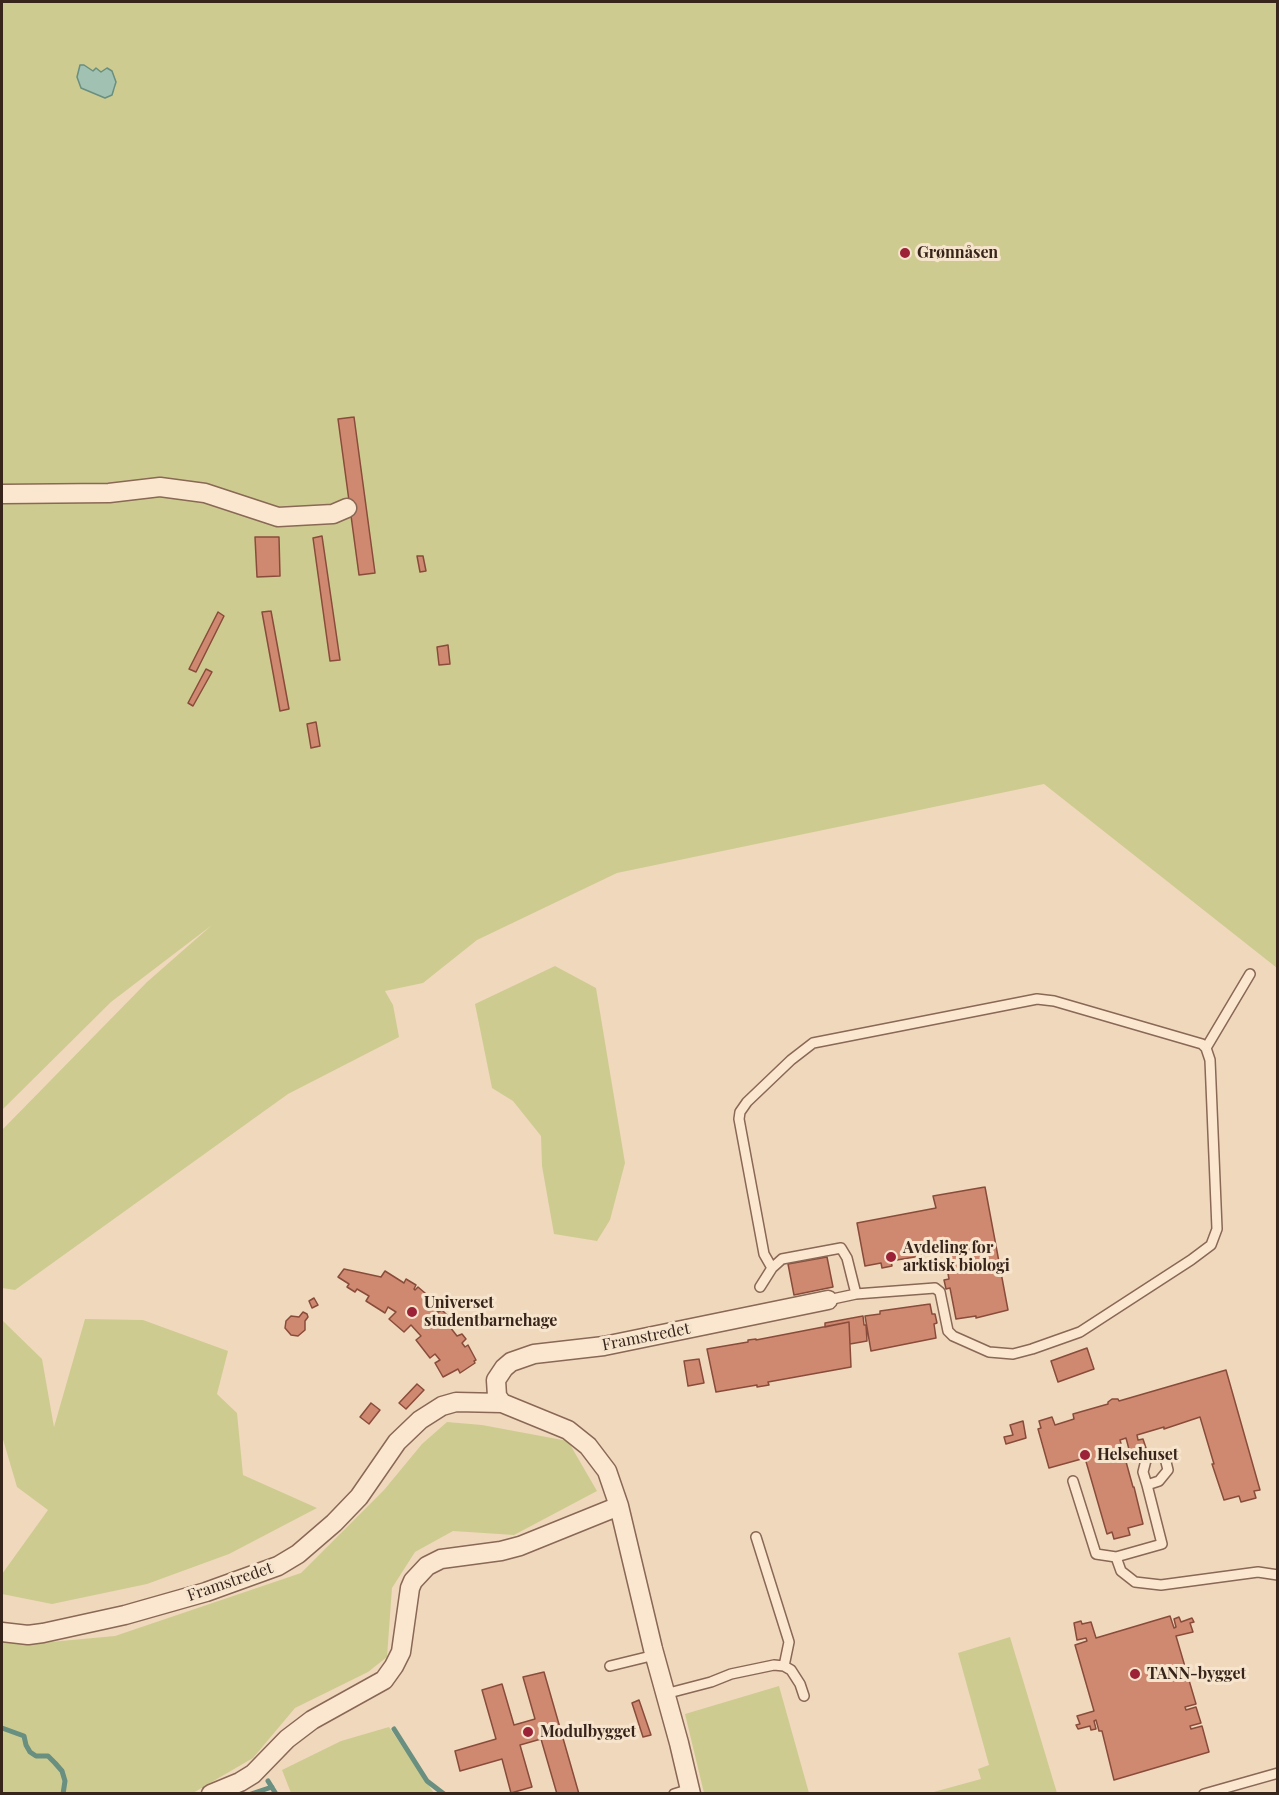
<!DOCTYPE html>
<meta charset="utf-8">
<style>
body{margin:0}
#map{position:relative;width:1279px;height:1795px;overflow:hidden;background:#f0d8bd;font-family:"Playfair Display",serif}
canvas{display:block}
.frame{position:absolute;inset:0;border:3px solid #37241b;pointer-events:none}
</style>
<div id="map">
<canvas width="1279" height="1795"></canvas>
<div class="frame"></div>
</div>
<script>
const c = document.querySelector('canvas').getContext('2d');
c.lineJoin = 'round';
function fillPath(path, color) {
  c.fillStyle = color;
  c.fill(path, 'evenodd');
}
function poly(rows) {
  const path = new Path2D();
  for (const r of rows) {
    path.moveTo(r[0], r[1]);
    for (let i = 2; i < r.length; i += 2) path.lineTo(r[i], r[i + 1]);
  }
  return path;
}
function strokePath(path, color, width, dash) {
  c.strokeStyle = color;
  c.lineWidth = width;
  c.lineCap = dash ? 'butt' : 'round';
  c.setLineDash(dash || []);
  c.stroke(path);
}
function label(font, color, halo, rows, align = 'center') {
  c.font = font + ' "Playfair Display",serif';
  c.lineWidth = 6;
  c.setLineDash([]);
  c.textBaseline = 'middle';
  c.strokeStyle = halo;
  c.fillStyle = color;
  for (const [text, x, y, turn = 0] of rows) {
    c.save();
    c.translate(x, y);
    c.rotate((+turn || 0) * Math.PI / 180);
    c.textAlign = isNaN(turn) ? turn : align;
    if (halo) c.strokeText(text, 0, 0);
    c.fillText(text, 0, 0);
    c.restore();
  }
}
fillPath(poly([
 [2,2,1277,2,1277,968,1044,784,617,873,477,940,423,983,385,991,393,1005,399,1037,288,1094,15,1290,2,1288,2,1130,147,982,212,925,111,1002,2,1110],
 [80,65,93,71,103,71,116,82,115,89,105,98,81,88,77,77],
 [555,966,596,988,625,1163,610,1220,597,1241,554,1234,542,1166,541,1136,513,1101,492,1088,475,1004],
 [85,1319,143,1320,228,1351,217,1394,237,1413,243,1475,317,1508,229,1554,147,1584,52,1604,2,1594,2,1574,48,1510,17,1487,2,1436,2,1320,42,1359,54,1427],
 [447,1422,482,1425,568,1441,597,1491,514,1535,453,1531,415,1552,392,1588,387,1657,368,1672,295,1708,253,1758,193,1793,2,1793,2,1640,39,1643,115,1636,301,1573,384,1490,422,1444],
 [1010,1637,1057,1793,930,1793,981,1779,978,1769,989,1765,958,1653],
 [779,1686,809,1793,704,1793,685,1714],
 [389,1727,434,1793,291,1793,282,1770,341,1741]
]), '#cecb91');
const water = poly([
 [80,65,84,65,93,71,96,68,101,72,107,68,112,71,116,82,112,95,105,98,81,88,77,77,80,65]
]);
fillPath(water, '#a1c1b2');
strokePath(water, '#688f7f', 1.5);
strokePath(poly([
 [2,1728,24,1736,26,1745,30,1752,36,1756,48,1756,55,1763,62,1771,65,1781,63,1794],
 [394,1729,427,1781,444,1794],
 [268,1781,276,1794],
 [251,1794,272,1787]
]), '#688f7f', 5);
const building = poly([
 [354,417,375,573,359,575,338,419,354,417],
 [322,536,340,660,330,661,313,538,322,536],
 [255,537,279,537,280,576,257,577,255,537],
 [417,556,423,556,426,571,420,572,417,556],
 [271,611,289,709,280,711,262,612,271,611],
 [218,612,224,616,196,672,189,669,218,612],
 [448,645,450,664,439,665,437,647,448,645],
 [206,669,212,672,193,706,188,703,206,669],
 [316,722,320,746,311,748,307,724,316,722],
 [985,1187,1008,1310,976,1318,976,1316,956,1319,950,1288,946,1289,944,1280,949,1279,944,1252,891,1261,892,1266,882,1268,881,1263,865,1266,857,1223,936,1208,933,1196,985,1187],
 [827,1257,833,1287,794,1295,788,1264,827,1257],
 [344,1269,381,1277,385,1271,404,1283,406,1279,416,1285,414,1289,415,1290,418,1287,432,1299,429,1302,438,1312,442,1310,447,1315,443,1318,457,1336,462,1334,466,1339,462,1343,465,1347,468,1345,476,1360,474,1361,475,1363,460,1373,458,1369,443,1377,435,1363,440,1360,435,1354,430,1358,416,1340,421,1336,411,1325,404,1332,389,1319,396,1312,388,1307,385,1313,366,1301,369,1296,357,1289,355,1292,347,1287,349,1284,338,1277,344,1269],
 [314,1298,318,1305,312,1308,309,1301,314,1298],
 [930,1304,932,1314,935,1314,937,1323,934,1324,936,1338,871,1351,865,1316,880,1314,880,1311,930,1304],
 [303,1312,307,1314,308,1317,305,1321,305,1330,298,1336,291,1335,285,1328,286,1321,291,1316,299,1317,303,1312],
 [863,1316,864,1325,866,1325,867,1341,850,1344,849,1322,825,1327,825,1323,863,1316],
 [849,1322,851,1367,768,1382,769,1385,757,1387,757,1385,716,1392,707,1349,748,1342,748,1340,756,1339,756,1340,849,1322],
 [1087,1348,1094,1369,1058,1382,1051,1361,1087,1348],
 [699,1359,704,1383,688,1386,684,1361,699,1359],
 [1226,1370,1260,1490,1254,1491,1256,1498,1241,1502,1239,1496,1224,1500,1212,1464,1214,1464,1200,1417,1164,1429,1164,1427,1137,1435,1138,1440,1143,1439,1146,1448,1130,1453,1126,1438,1120,1440,1133,1487,1134,1487,1143,1524,1128,1528,1130,1535,1114,1539,1112,1532,1107,1534,1085,1458,1049,1468,1038,1429,1041,1428,1039,1421,1052,1417,1055,1425,1074,1419,1073,1414,1108,1404,1108,1402,1112,1399,1118,1399,1119,1401,1226,1370],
 [417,1384,424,1390,406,1409,399,1403,417,1384],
 [371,1403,380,1410,369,1424,360,1417,371,1403],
 [1023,1421,1026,1438,1006,1444,1004,1437,1013,1435,1010,1425,1023,1421],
 [1170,1616,1174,1628,1176,1627,1174,1619,1179,1617,1181,1622,1192,1618,1194,1622,1190,1623,1193,1632,1176,1636,1196,1704,1185,1707,1186,1710,1196,1707,1201,1723,1190,1726,1191,1729,1202,1726,1209,1752,1114,1780,1102,1731,1099,1731,1096,1720,1094,1721,1096,1729,1091,1730,1090,1726,1078,1729,1076,1725,1080,1724,1077,1716,1094,1711,1075,1645,1087,1641,1086,1638,1077,1640,1074,1623,1081,1621,1082,1624,1091,1622,1096,1638,1170,1616],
 [544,1672,579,1794,557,1794,541,1739,520,1745,532,1787,511,1793,502,1759,460,1771,455,1751,496,1739,482,1690,502,1684,514,1725,535,1719,523,1677,544,1672],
 [639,1700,651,1735,643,1737,632,1703,639,1700]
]);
fillPath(building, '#d08971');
strokePath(building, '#894c3a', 1.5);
const lane = poly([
 [1206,1048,1250,974],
 [772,1268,764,1254,739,1119,740,1112,747,1102,791,1060,813,1043,1037,999,1054,1001,1202,1044,1206,1048,1210,1060,1217,1229,1211,1245,1191,1260,1080,1332,1032,1349,1013,1354,989,1352,953,1336,948,1331,940,1292,935,1288,856,1294,828,1300],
 [760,1287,772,1268,782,1259,841,1248,847,1258,856,1294],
 [1073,1481,1096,1554,1116,1557,1162,1544,1147,1485,1143,1472,1146,1460,1154,1454,1165,1458,1168,1470,1159,1481,1147,1485],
 [756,1537,789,1642,784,1666],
 [1116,1557,1121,1571,1135,1582,1161,1585,1258,1572,1278,1575],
 [610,1666,655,1655],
 [665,1694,711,1682,731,1674,774,1665,784,1666,791,1670,800,1684,804,1696],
 [674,1794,690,1789],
 [1204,1794,1278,1773]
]);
const street = poly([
 [2,494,109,493,160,487,205,493,278,517,333,514,347,508],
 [2,1632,28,1635,43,1633,125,1615,206,1592,278,1566,298,1554,334,1523,359,1497,397,1442,420,1420,442,1406,456,1402,502,1403],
 [211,1794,240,1782,253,1774,287,1739,312,1720,384,1680,394,1666,401,1652,410,1588,413,1581,427,1566,441,1559,501,1551,520,1546,619,1506],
 [691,1794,679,1743,653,1649,619,1506,607,1471,588,1446,568,1430,502,1403,497,1396,496,1380,504,1368,511,1362,534,1354,604,1346,828,1300]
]);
strokePath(lane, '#896855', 12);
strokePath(street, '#896855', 21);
strokePath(lane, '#fbe7d0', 9);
strokePath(street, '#fbe7d0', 18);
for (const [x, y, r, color] of [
 [905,253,6,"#9b2237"],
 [891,1257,6,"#9b2237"],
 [412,1312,6,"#9b2237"],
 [1085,1455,6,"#9b2237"],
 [1135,1674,6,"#9b2237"],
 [528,1732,6,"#9b2237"]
]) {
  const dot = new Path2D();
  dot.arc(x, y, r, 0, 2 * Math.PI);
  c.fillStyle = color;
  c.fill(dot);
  strokePath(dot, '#f7e4cd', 2);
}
label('bold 16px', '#37241b', '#f7e4cd', [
 ["Grønnåsen",917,253],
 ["Avdeling for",903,1248],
 ["arktisk biologi",903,1266],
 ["Universet",424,1303],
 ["studentbarnehage",424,1321],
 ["Helsehuset",1097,1455],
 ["TANN-bygget",1147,1674],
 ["Modulbygget",540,1732]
], 'left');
label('16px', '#37241b', '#f7e4cd', [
 ["Framstredet",646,1337,-11],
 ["Framstredet",230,1582,-19]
]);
</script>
